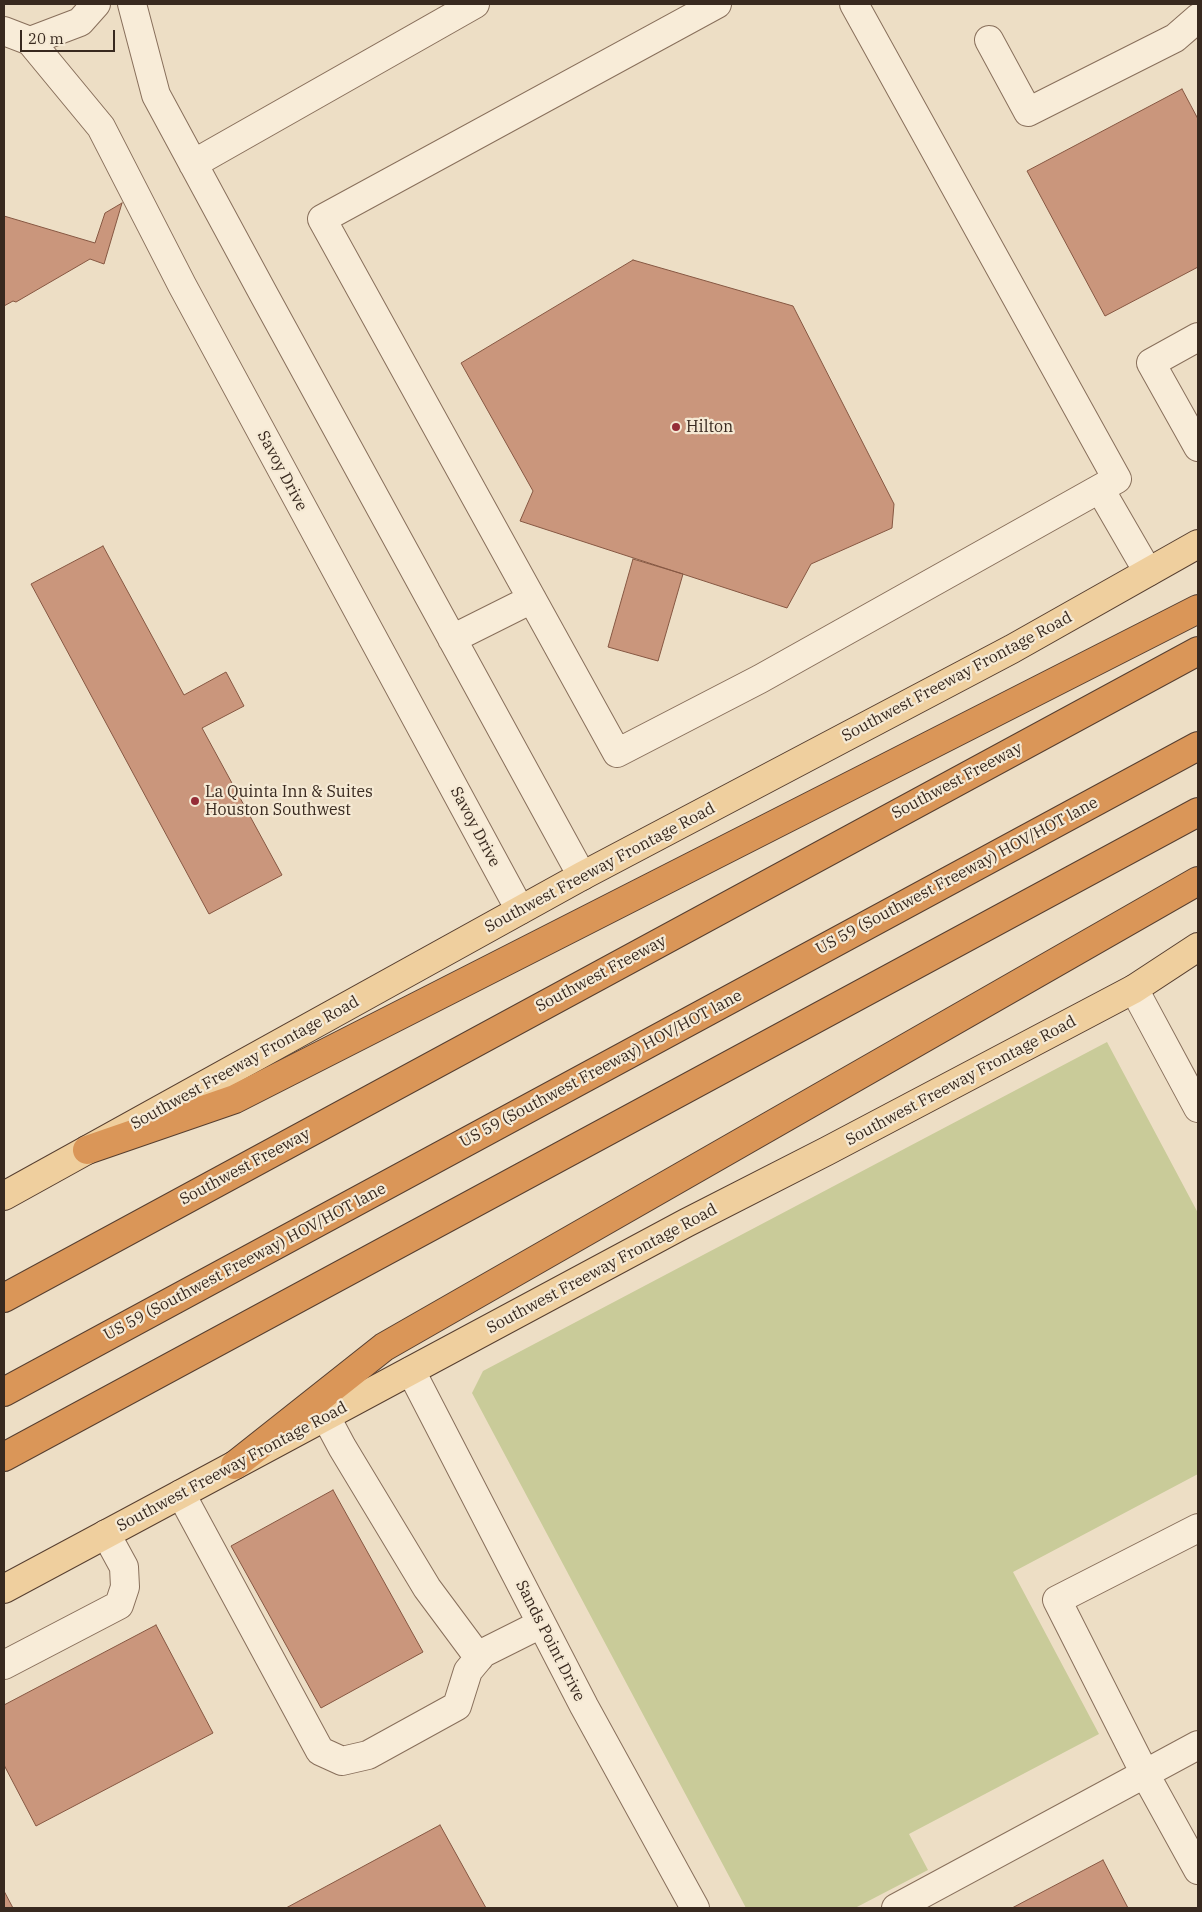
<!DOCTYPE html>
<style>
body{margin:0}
#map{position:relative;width:1202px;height:1912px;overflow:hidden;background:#eddec5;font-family:"IBM Plex Serif",serif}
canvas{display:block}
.frame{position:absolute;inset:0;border:5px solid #38291f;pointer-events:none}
.scale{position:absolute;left:20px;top:30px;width:95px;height:22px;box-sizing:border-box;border:2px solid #38291f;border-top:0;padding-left:6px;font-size:15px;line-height:18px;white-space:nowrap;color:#38291f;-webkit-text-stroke:4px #f5e9d4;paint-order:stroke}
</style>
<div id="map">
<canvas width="1202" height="1912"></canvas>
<div class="frame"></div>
<div class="scale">20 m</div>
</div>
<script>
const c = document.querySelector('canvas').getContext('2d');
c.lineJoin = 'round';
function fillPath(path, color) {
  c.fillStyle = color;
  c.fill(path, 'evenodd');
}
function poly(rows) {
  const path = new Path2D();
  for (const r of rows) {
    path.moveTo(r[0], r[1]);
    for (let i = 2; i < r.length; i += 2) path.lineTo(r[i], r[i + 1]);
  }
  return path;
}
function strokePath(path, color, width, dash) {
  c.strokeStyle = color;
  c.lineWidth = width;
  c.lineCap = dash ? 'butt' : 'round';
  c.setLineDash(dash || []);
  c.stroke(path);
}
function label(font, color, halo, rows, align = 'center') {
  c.font = font + ' "IBM Plex Serif",serif';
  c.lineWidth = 4.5;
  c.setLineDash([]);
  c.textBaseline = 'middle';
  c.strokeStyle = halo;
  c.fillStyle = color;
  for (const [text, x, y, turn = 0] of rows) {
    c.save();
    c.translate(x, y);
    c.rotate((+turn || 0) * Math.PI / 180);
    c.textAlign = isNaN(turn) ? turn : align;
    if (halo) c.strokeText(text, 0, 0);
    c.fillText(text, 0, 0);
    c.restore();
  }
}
fillPath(poly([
 [1107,1042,1198,1213,1198,1474,1013,1572,1099,1734,909,1834,928,1870,855,1908,746,1908,472,1393,483,1371]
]), '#c9cb99');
const building = poly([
 [1182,89,1198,119,1198,267,1105,316,1027,171,1182,89],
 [122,203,104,264,90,259,16,302,13,301,4,306,4,216,95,243,105,213,122,203],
 [633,260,793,306,894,504,892,528,811,564,787,608,520,521,533,491,461,363,633,260],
 [103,546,184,695,226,672,244,706,202,728,282,875,209,914,31,584,103,546],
 [633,559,683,574,658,661,608,647,633,559],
 [333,1490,423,1652,321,1708,231,1546,333,1490],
 [156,1625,213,1733,36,1826,4,1765,4,1705,156,1625],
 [440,1825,486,1908,286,1908,440,1825],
 [1103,1860,1128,1908,1012,1908,1103,1860],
 [4,1891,13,1908,4,1908,4,1891]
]);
fillPath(building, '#ca967c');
strokePath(building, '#865742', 1);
const minor = poly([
 [132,4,156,95,263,293,582,876],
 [717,4,322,219,617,753,760,679,1117,479,854,4],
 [4,31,30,41,80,22,96,4],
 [989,40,1028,112,1175,38,1198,18],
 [30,41,101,127,182,285,520,910],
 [193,164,475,4],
 [1198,337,1151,363,1198,447],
 [1100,489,1148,572],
 [452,639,532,599],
 [1134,989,1198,1108],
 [411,1371,584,1706,695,1908],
 [326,1417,342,1447,427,1588,479,1658],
 [181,1494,320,1751,342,1761,368,1755,457,1706,468,1671,483,1653,541,1624],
 [1198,1528,1057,1600,1145,1774,1198,1870],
 [4,1665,119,1605,125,1587,124,1567,106,1534],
 [896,1908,1198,1745]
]);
const major = poly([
 [4,1196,582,876,1012,649,1198,544],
 [4,1589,686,1223,827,1151,1134,989,1198,947]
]);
const highway = poly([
 [87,1150,235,1099,1198,609],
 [4,1298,1198,651],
 [4,1392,1198,746],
 [4,1457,1198,812],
 [235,1465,384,1347,1198,881]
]);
strokePath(minor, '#886f5b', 30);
strokePath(major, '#563e2f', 30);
strokePath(highway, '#563e2f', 30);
strokePath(minor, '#f8ecd8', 28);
strokePath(major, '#efcf9e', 28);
strokePath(highway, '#da9658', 28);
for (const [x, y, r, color] of [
 [676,427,5,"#952d37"],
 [195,801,5,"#952d37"]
]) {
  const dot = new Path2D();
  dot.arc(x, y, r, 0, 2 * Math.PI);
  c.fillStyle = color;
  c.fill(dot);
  strokePath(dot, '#f5e9d4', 2);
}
label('16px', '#38291f', '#f5e9d4', [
 ["Hilton",686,427],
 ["La Quinta Inn & Suites",205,792],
 ["Houston Southwest",205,810]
], 'left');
label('16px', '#38291f', '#f5e9d4', [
 ["Savoy Drive",282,471,62],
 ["Southwest Freeway Frontage Road",957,677,-28],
 ["Southwest Freeway",957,781,-28],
 ["Savoy Drive",475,827,62],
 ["Southwest Freeway Frontage Road",600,868,-28],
 ["US 59 (Southwest Freeway) HOV/HOT lane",957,876,-28],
 ["Southwest Freeway",601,974,-28],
 ["Southwest Freeway Frontage Road",245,1063,-29],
 ["US 59 (Southwest Freeway) HOV/HOT lane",601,1069,-28],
 ["Southwest Freeway Frontage Road",961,1081,-28],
 ["Southwest Freeway",245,1167,-28],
 ["US 59 (Southwest Freeway) HOV/HOT lane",245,1262,-28],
 ["Southwest Freeway Frontage Road",602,1269,-28],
 ["Southwest Freeway Frontage Road",232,1467,-28],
 ["Sands Point Drive",550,1641,63]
]);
</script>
